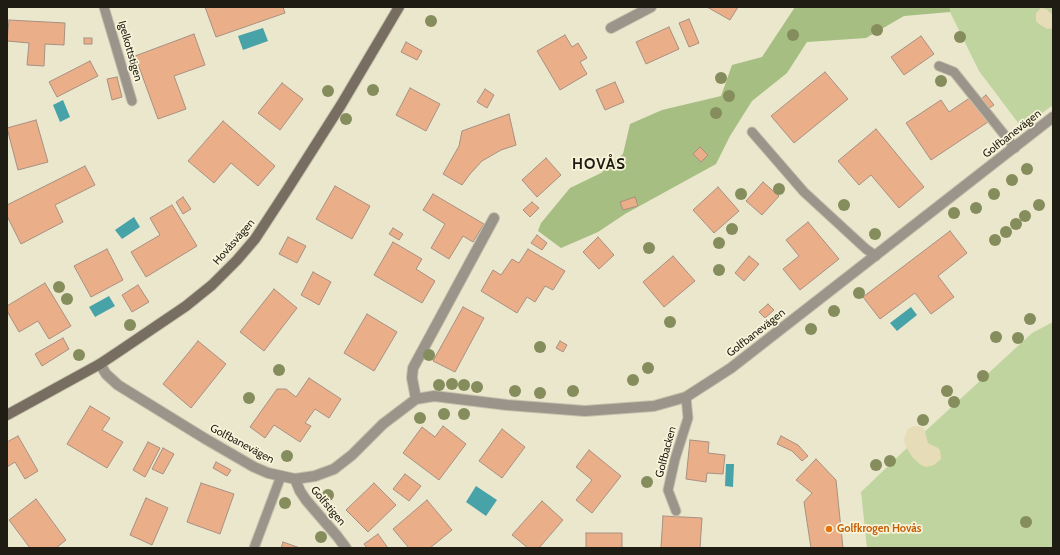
<!DOCTYPE html>
<meta charset="utf-8">
<style>
body{margin:0}
#map{position:relative;width:1060px;height:555px;overflow:hidden;background:#ebe7cd;font-family:Cabin,sans-serif}
canvas{display:block}
.frame{position:absolute;inset:0;border:8px solid #1e1c13;pointer-events:none}
</style>
<div id="map">
<canvas width="1060" height="555"></canvas>
<div class="frame"></div>
</div>
<script>
const c = document.querySelector('canvas').getContext('2d');
c.lineJoin = 'round';
function fillPath(path, color) {
  c.fillStyle = color;
  c.fill(path, 'evenodd');
}
function poly(rows) {
  const path = new Path2D();
  for (const r of rows) {
    path.moveTo(r[0], r[1]);
    for (let i = 2; i < r.length; i += 2) path.lineTo(r[i], r[i + 1]);
  }
  return path;
}
function strokePath(path, color, width, dash) {
  c.strokeStyle = color;
  c.lineWidth = width;
  c.lineCap = dash ? 'butt' : 'round';
  c.setLineDash(dash || []);
  c.stroke(path);
}
function label(font, color, halo, rows, align = 'center') {
  c.font = font + ' Cabin,sans-serif';
  c.lineWidth = 3.5;
  c.setLineDash([]);
  c.textBaseline = 'middle';
  c.strokeStyle = halo;
  c.fillStyle = color;
  for (const [text, x, y, turn = 0] of rows) {
    c.save();
    c.translate(x, y);
    c.rotate((+turn || 0) * Math.PI / 180);
    c.textAlign = isNaN(turn) ? turn : align;
    if (halo) c.strokeText(text, 0, 0);
    c.fillText(text, 0, 0);
    c.restore();
  }
}
fillPath(poly([
 [950,7,1053,7,1053,105,1022,128,979,71,950,12],
 [1053,322,1053,548,867,548,861,492,907,448,1032,333]
]), '#bfd49f');
fillPath(poly([
 [795,7,950,7,950,12,904,16,866,38,807,42,787,73,752,101,730,136,716,164,625,214,598,232,561,248,538,231,541,223,570,188,601,173,623,154,630,124,662,110,721,96,732,65,762,57]
]), '#a6be81');
fillPath(poly([
 [1041,8,1046,9,1053,15,1053,28,1047,29,1039,24,1036,21,1036,13],
 [914,426,918,426,924,428,928,443,938,448,940,450,941,459,934,465,926,467,921,465,913,458,906,447,904,440,905,436,908,429]
]), '#e6dcb7');
fillPath(poly([
 [263,28,268,41,243,50,238,36],
 [63,100,70,117,60,122,53,105],
 [134,217,140,227,122,239,115,230],
 [109,296,115,306,95,317,89,307],
 [911,307,917,315,897,331,890,323],
 [726,464,734,464,733,487,725,486],
 [476,486,497,500,486,516,466,502]
]), '#47a3a7');
const building = poly([
 [205,7,283,7,285,13,216,37,205,7],
 [707,7,738,7,730,20,707,7],
 [689,19,699,43,689,47,679,23,689,19],
 [9,20,65,23,64,45,45,44,44,66,27,65,29,43,7,41,9,20],
 [669,27,679,49,646,64,636,42,669,27],
 [194,34,205,65,174,76,186,109,158,119,135,56,194,34],
 [565,35,572,47,578,43,587,58,580,62,587,74,560,90,537,51,565,35],
 [921,36,934,54,904,75,891,57,921,36],
 [84,38,92,38,92,44,84,44,84,38],
 [406,42,422,51,417,60,401,52,406,42],
 [90,61,98,76,57,97,49,82,90,61],
 [825,72,848,99,794,143,771,116,825,72],
 [117,77,122,97,112,100,107,79,117,77],
 [615,82,624,102,605,110,596,90,615,82],
 [282,83,303,99,280,130,258,113,282,83],
 [410,88,440,104,426,131,396,115,410,88],
 [485,89,494,95,487,108,477,102,485,89],
 [986,95,994,105,988,109,981,99,986,95],
 [971,97,988,122,931,160,906,123,941,100,949,112,971,97],
 [509,114,516,145,501,150,482,161,470,174,462,185,443,174,459,146,462,131,509,114],
 [36,120,48,162,18,170,7,128,36,120],
 [223,121,275,166,258,186,231,163,214,183,188,161,223,121],
 [876,129,924,187,899,208,871,175,859,185,838,161,876,129],
 [700,147,708,155,701,162,693,154,700,147],
 [546,158,561,175,537,197,522,180,546,158],
 [85,166,95,185,55,205,63,222,21,244,7,216,7,205,85,166],
 [763,182,779,196,762,215,746,201,763,182],
 [335,186,370,206,352,239,316,219,335,186],
 [718,187,739,211,714,233,693,210,718,187],
 [433,194,484,224,473,242,463,236,449,259,431,248,445,224,423,210,433,194],
 [183,197,191,209,183,214,176,202,183,197],
 [635,197,638,206,623,210,620,202,635,197],
 [532,202,539,208,530,217,523,210,532,202],
 [172,205,197,246,146,277,131,252,160,235,150,218,172,205],
 [808,222,839,259,800,290,783,269,799,256,786,240,808,222],
 [393,228,403,234,399,240,389,234,393,228],
 [950,231,967,253,938,276,954,297,931,314,915,293,880,319,863,297,950,231],
 [537,235,547,243,542,250,531,243,537,235],
 [288,237,306,246,297,263,279,254,288,237],
 [598,237,614,255,599,269,583,252,598,237],
 [393,242,422,259,416,269,435,281,422,303,374,275,393,242],
 [107,249,123,280,91,297,74,266,107,249],
 [528,249,565,271,553,290,545,286,535,302,527,297,517,313,481,291,493,270,501,275,512,259,519,263,528,249],
 [673,256,695,281,664,307,643,282,673,256],
 [749,256,759,264,744,281,735,273,749,256],
 [313,272,331,282,319,305,301,295,313,272],
 [45,283,71,326,49,339,38,321,19,332,7,311,7,306,45,283],
 [138,285,149,302,132,312,122,295,138,285],
 [274,289,297,308,264,351,240,332,274,289],
 [768,304,774,310,765,318,759,312,768,304],
 [463,307,484,318,455,372,433,361,463,307],
 [367,314,397,332,374,371,344,353,367,314],
 [63,338,69,349,42,366,35,354,63,338],
 [198,341,226,364,191,408,163,384,198,341],
 [560,341,567,345,563,352,556,348,560,341],
 [309,378,341,399,329,418,315,409,305,423,311,426,300,442,274,425,265,438,250,427,277,389,286,389,296,397,309,378],
 [90,406,110,418,102,430,123,442,107,468,67,444,90,406],
 [443,426,466,444,439,480,403,453,422,427,435,437,443,426],
 [502,429,525,447,502,478,479,461,502,429],
 [18,436,38,471,25,479,15,462,7,467,7,442,18,436],
 [781,436,798,445,808,456,802,461,792,451,777,444,781,436],
 [690,440,709,442,708,453,725,455,723,474,707,473,706,482,686,479,690,440],
 [148,442,160,448,145,477,133,470,148,442],
 [163,448,174,454,163,474,152,469,163,448],
 [589,450,621,476,592,513,576,500,592,480,576,467,589,450],
 [816,459,836,480,843,548,811,548,804,502,812,493,796,480,816,459],
 [216,462,231,470,227,476,213,468,216,462],
 [405,474,421,486,409,501,393,489,405,474],
 [201,483,234,494,220,534,187,522,201,483],
 [374,483,396,505,368,532,346,510,374,483],
 [146,498,168,508,152,545,130,535,146,498],
 [36,499,66,540,56,548,30,548,9,520,36,499],
 [427,500,452,530,430,548,409,548,393,529,427,500],
 [542,501,563,520,539,548,528,548,512,535,542,501],
 [663,516,702,518,700,548,661,548,663,516],
 [586,533,622,533,622,548,586,548,586,533],
 [378,534,388,548,367,548,364,544,378,534],
 [283,542,300,548,281,548,283,542]
]);
fillPath(building, '#eaae88');
strokePath(building, '#a79082', 1);
const lane = poly([
 [104,7,132,101],
 [939,66,954,72,1015,148],
 [752,132,804,192,866,249,876,256],
 [676,511,668,490,675,459,688,418,686,397],
 [254,548,281,476]
]);
const street = poly([
 [611,28,651,7],
 [100,364,106,374,118,385,204,438,254,467,268,473,295,479,315,476,334,469,352,455,383,424,416,399,434,396,507,405,585,411,654,406,686,397,731,368,1053,117],
 [416,399,412,378,413,368,494,218],
 [295,479,300,491,306,500,337,536,346,548]
]);
const secondary = poly([
 [7,415,100,364,121,350,186,306,212,285,237,260,255,239,287,190,341,105,399,7]
]);
strokePath(lane, '#c6c2ac', 11);
strokePath(street, '#c6c2ac', 12);
strokePath(secondary, '#c6c2ac', 12);
strokePath(lane, '#9b948b', 9);
strokePath(street, '#9b948b', 10);
strokePath(secondary, '#776d60', 10);
c.fillStyle = '#858d5c';
for (const [x, y] of [
 [431,21],
 [877,30],
 [793,35],
 [960,37],
 [721,78],
 [941,81],
 [373,90],
 [328,91],
 [729,96],
 [716,113],
 [346,119],
 [1027,169],
 [1012,180],
 [779,189],
 [741,194],
 [994,194],
 [844,205],
 [1039,205],
 [976,208],
 [954,213],
 [1025,216],
 [1016,224],
 [732,229],
 [1006,232],
 [875,234],
 [995,240],
 [719,243],
 [649,248],
 [719,270],
 [59,287],
 [859,293],
 [67,299],
 [834,311],
 [1030,319],
 [670,322],
 [130,325],
 [811,329],
 [996,337],
 [1018,338],
 [540,347],
 [79,355],
 [429,355],
 [648,368],
 [279,370],
 [983,376],
 [633,380],
 [452,384],
 [439,385],
 [464,385],
 [477,387],
 [515,391],
 [573,391],
 [947,391],
 [540,393],
 [249,398],
 [954,402],
 [444,414],
 [464,414],
 [420,418],
 [923,420],
 [287,456],
 [890,461],
 [876,465],
 [647,482],
 [328,495],
 [285,503],
 [1026,522],
 [321,537]
]) {
  c.beginPath();
  c.arc(x, y, 6, 0, 2 * Math.PI);
  c.fill();
}
for (const [x, y, r, color] of [
 [829,529,4,"#e8710a"]
]) {
  const dot = new Path2D();
  dot.arc(x, y, r, 0, 2 * Math.PI);
  c.fillStyle = color;
  c.fill(dot);
  strokePath(dot, '#f8f4da', 1.5);
}
label('11px', '#1e1c13', '#f8f4da', [
 ["Igelkottstigen",130,51,74],
 ["Golfbanevägen",1012,134,-38],
 ["Hovåsvägen",234,242,-49],
 ["Golfbanevägen",756,333,-38],
 ["Golfbanevägen",242,444,28],
 ["Golfbacken",666,452,-75],
 ["Golfstigen",328,506,50]
]);
label('bold 11px', '#c56008', '#f8f4da', [
 ["Golfkrogen Hovås",837,529]
], 'left');
c.letterSpacing = '1px';
label('bold 15px', '#1e1c13', '#f8f4da', [
 ["HOVÅS",599,165]
]);
c.letterSpacing = '0px';
</script>
